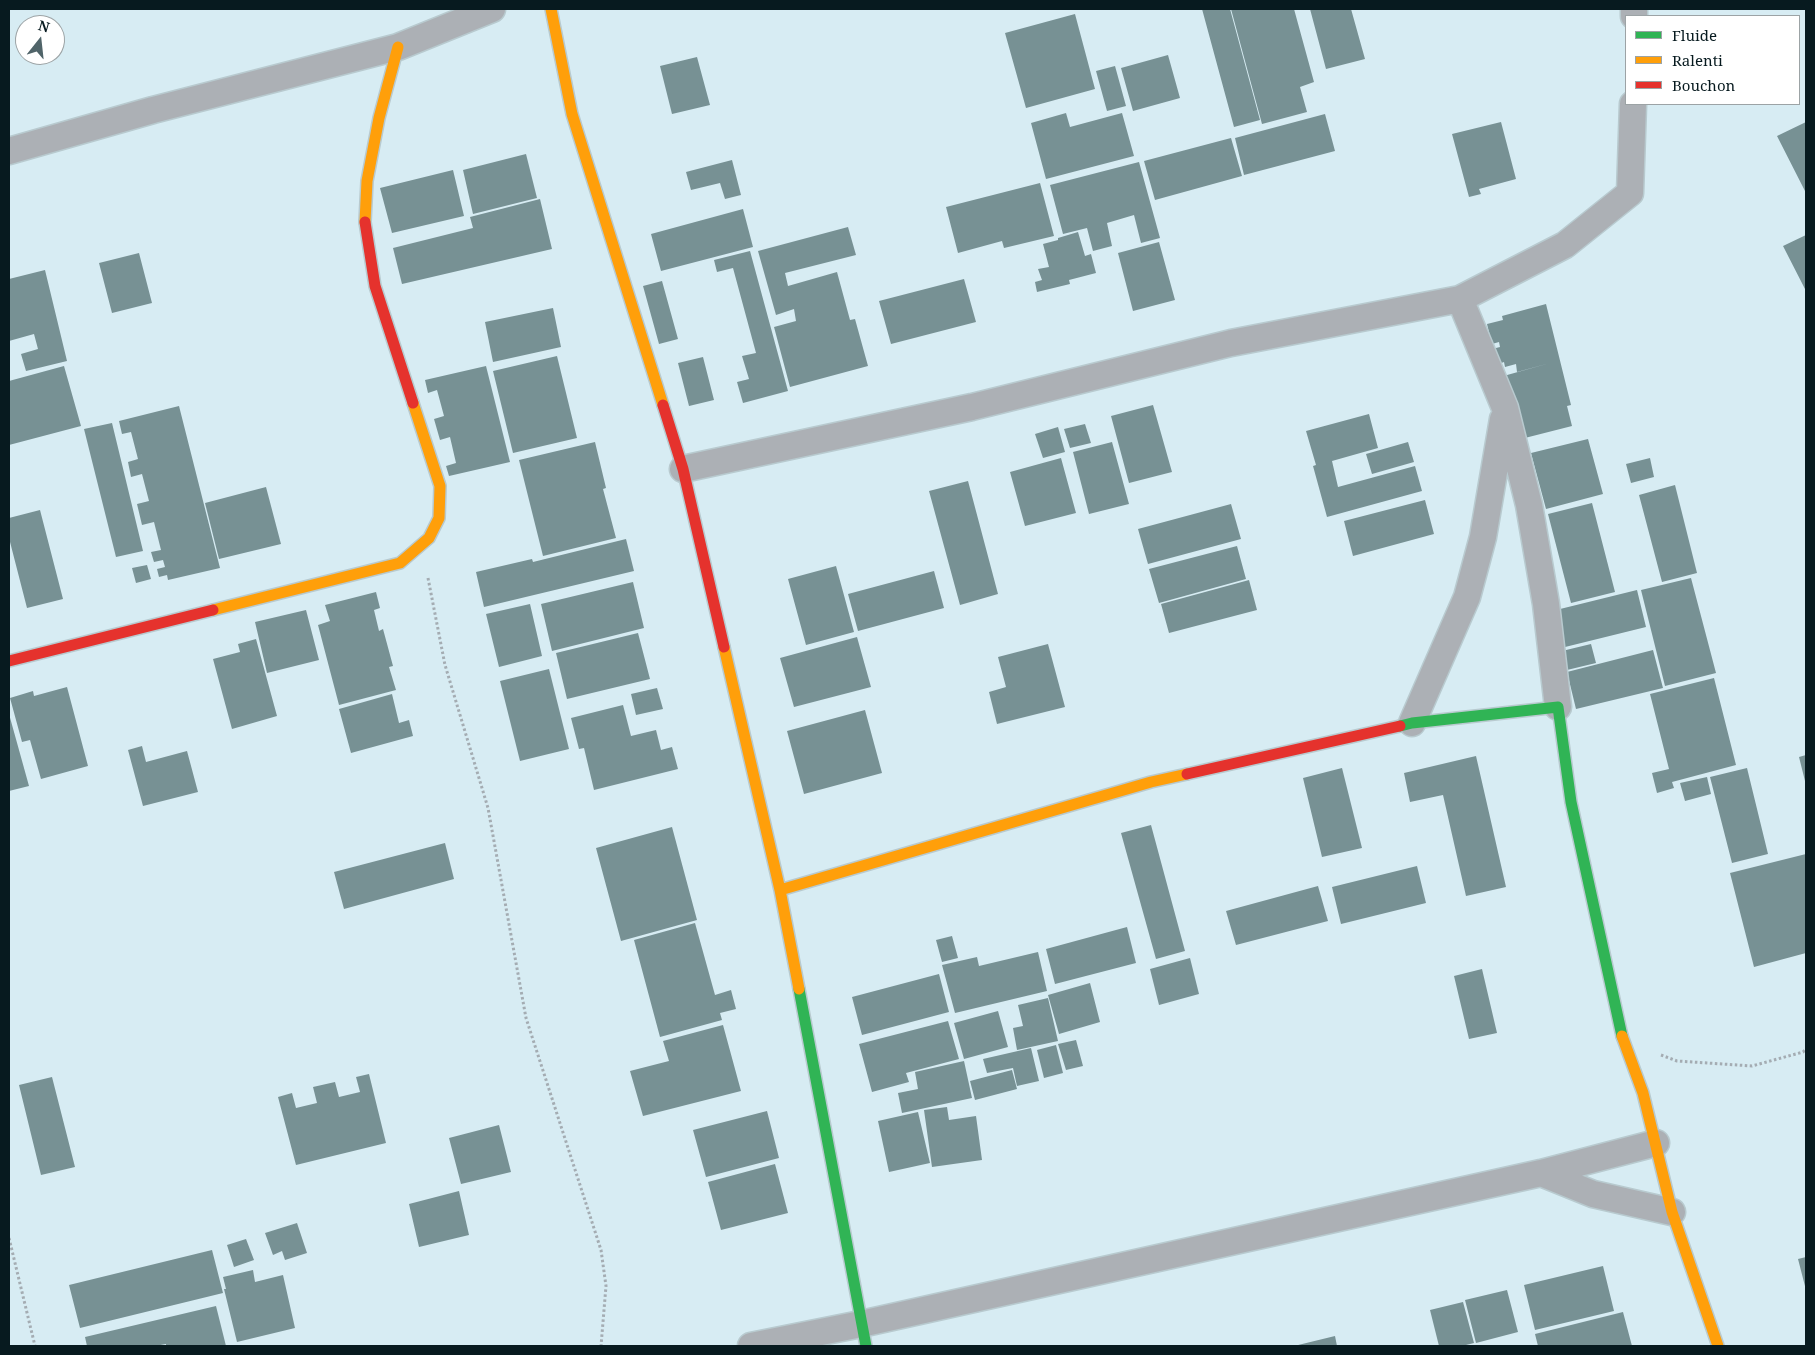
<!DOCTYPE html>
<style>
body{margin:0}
#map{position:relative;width:1815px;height:1355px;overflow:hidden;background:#d7ecf3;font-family:"Noto Serif",serif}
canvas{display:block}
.frame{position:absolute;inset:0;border:10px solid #071a1f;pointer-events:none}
.legend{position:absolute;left:1625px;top:15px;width:175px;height:90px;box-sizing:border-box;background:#fff;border:1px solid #9ca3a5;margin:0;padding:6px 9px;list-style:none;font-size:15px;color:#071a1f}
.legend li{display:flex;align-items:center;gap:10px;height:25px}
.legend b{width:25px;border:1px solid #9ca3a5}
.north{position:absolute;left:15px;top:15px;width:50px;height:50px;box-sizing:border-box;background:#fff;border:1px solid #9ca3a5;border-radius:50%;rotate:16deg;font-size:14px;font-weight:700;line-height:20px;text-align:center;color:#071a1f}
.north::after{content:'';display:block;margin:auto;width:18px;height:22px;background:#506469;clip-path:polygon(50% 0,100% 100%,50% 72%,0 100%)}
</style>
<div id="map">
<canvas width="1815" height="1355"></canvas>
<div class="frame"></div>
<ul class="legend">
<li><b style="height:6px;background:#30b455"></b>Fluide</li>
<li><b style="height:6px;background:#ff9f0a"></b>Ralenti</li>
<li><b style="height:6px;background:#e5322d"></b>Bouchon</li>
</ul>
<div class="north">N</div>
</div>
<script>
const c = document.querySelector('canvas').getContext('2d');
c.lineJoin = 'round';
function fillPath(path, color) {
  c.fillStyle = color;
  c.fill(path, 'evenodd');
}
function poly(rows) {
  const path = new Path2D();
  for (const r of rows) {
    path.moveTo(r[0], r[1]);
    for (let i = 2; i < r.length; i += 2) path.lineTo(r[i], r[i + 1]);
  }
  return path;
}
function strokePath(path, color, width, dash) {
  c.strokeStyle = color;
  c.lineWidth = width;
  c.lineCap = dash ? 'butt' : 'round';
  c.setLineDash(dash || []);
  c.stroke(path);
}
fillPath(poly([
 [1202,9,1230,9,1260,120,1234,127],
 [1231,9,1294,9,1314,82,1300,87,1307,112,1262,124],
 [1310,9,1351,9,1365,59,1326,69],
 [1075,14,1095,89,1026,108,1005,33],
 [1168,55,1180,98,1133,111,1121,68],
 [697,57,710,105,672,114,660,66],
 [1115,66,1126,106,1107,111,1096,71],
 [1066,113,1070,127,1122,113,1134,156,1046,179,1031,123],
 [1325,114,1335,151,1244,175,1235,138],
 [1501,122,1516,179,1479,189,1481,194,1469,197,1452,134],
 [1806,122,1806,193,1777,136],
 [1231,138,1242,176,1155,200,1144,161],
 [526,154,537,198,473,214,463,170],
 [732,160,741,195,725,199,720,183,691,190,686,172],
 [1139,162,1160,238,1141,243,1134,215,1107,223,1112,246,1093,251,1087,228,1063,234,1050,185],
 [453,170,464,216,392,233,380,188],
 [1040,183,1054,236,1004,248,1002,241,958,253,946,207],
 [540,199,552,249,402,284,393,248,473,228,470,217],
 [743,209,753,247,661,271,651,234],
 [848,227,856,255,785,273,788,286,837,272,850,320,855,319,868,366,790,387,774,327,796,321,794,309,776,315,758,251],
 [1078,232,1085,256,1091,254,1096,273,1069,280,1070,284,1037,292,1035,282,1042,280,1038,269,1049,267,1043,244,1058,240,1058,238],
 [1806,235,1806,291,1783,246],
 [1159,242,1175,300,1133,311,1118,253],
 [750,251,788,391,743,403,737,382,749,379,742,356,756,353,733,268,717,272,714,260],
 [139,253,152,303,112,313,99,263],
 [45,270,67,361,26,371,21,354,38,349,34,334,9,341,9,279],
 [964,279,976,322,891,344,879,301],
 [662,281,678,339,659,344,643,286],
 [1546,304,1571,405,1567,406,1572,426,1517,440,1500,377,1550,363,1517,372,1516,364,1505,367,1504,362,1496,365,1492,349,1500,347,1499,342,1492,344,1487,324,1503,320,1502,316],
 [553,308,561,347,493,362,485,322],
 [557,356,577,438,513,453,493,371],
 [703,357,714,400,689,406,678,363],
 [64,366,81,426,9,445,9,381],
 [486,366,510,462,449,476,446,466,456,463,450,437,440,440,434,419,444,416,437,390,428,393,425,380],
 [1153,405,1172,472,1129,483,1111,416],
 [179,406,220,568,168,580,167,575,159,577,157,569,165,567,163,560,154,562,151,552,161,550,154,522,142,525,137,504,149,501,142,474,131,477,128,462,138,459,131,432,122,434,119,421],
 [1369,414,1378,448,1332,461,1338,487,1415,466,1422,491,1327,517,1313,466,1316,465,1306,431],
 [112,423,143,551,116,557,84,429],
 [1085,424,1091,443,1070,448,1064,429],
 [1058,427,1065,452,1043,458,1035,434],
 [1588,439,1603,494,1546,509,1531,453],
 [595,442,606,488,603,489,616,538,543,556,519,460],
 [1112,442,1129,504,1089,514,1073,452],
 [1408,442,1414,462,1372,474,1366,454],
 [1061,458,1076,513,1025,526,1010,472],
 [1650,458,1654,477,1631,483,1626,464],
 [968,481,998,594,960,605,929,491],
 [1675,485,1697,573,1662,582,1639,495],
 [266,487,281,544,219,559,205,503],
 [1425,500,1434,534,1353,556,1344,521],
 [1592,503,1615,592,1571,603,1548,514],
 [1231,504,1241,539,1148,564,1138,529],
 [40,510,63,599,27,608,9,538,9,518],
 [626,539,634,571,484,607,476,572,532,559,533,562],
 [1237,546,1246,579,1159,603,1149,569],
 [147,565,151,579,136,583,132,568],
 [836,566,854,632,806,645,788,579],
 [934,571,944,608,858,631,848,594],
 [1691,578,1716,673,1665,686,1641,590],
 [1249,580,1257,610,1169,633,1161,604],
 [633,582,644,628,552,651,541,604],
 [1637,590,1646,627,1561,648,1552,611],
 [376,592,380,608,374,610,379,631,383,629,393,666,389,667,396,690,339,705,318,625,330,621,325,605],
 [530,604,542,656,499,667,486,614],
 [306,610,319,660,267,673,255,622],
 [638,633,650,679,567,699,556,653],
 [857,637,871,687,794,707,780,658],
 [256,639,277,716,232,729,213,659,240,652,238,644],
 [1048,644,1065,707,997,724,989,692,1006,687,998,657],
 [1591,644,1596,663,1567,670,1562,651],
 [1653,650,1663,688,1576,709,1567,672],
 [549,669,569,749,520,761,500,681],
 [1714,678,1736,765,1672,782,1674,788,1657,793,1652,773,1669,769,1650,694],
 [67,687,88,766,41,779,30,740,22,742,10,698,33,691,34,696],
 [657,688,663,709,636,715,631,694],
 [392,694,399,723,409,720,413,736,351,753,339,709],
 [623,705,631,736,656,730,661,750,672,747,678,769,594,790,584,748,579,749,571,718],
 [865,710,882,773,804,794,787,731],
 [9,714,29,786,9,791],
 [142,746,146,762,187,751,198,792,143,806,128,750],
 [1806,755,1806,785,1799,757],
 [1476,756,1506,887,1466,896,1443,795,1410,802,1404,773],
 [1342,768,1362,848,1322,857,1303,778],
 [1747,768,1768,854,1732,863,1710,777],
 [1707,777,1711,794,1685,801,1680,783],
 [1151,825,1185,951,1156,959,1121,833],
 [672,827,697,920,621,941,596,848],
 [445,843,454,879,344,909,334,872],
 [1806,854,1806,953,1754,967,1730,873],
 [1417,866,1426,903,1341,924,1332,887],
 [1318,886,1328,921,1236,945,1226,911],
 [695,923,715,995,731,990,736,1009,720,1013,722,1020,660,1037,634,940],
 [1127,927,1136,963,1055,984,1046,949],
 [952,936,958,958,942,962,936,940],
 [1038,952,1047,991,955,1013,942,965,977,957,979,966],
 [1190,958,1199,994,1159,1005,1150,969],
 [1482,969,1497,1033,1469,1039,1454,976],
 [939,974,949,1012,862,1035,852,997],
 [1090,983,1100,1022,1059,1034,1048,995],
 [1048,998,1058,1041,1017,1050,1013,1028,1023,1026,1018,1005],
 [998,1011,1008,1047,964,1059,954,1023],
 [948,1021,959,1059,906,1073,909,1082,872,1092,859,1044],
 [723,1025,741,1091,643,1116,630,1071,669,1061,663,1041],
 [1076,1040,1083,1066,1066,1070,1058,1044],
 [1056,1045,1063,1073,1044,1078,1037,1050],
 [1031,1048,1039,1081,1017,1086,1013,1068,987,1073,983,1059],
 [964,1061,972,1098,902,1113,898,1093,918,1089,915,1072],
 [1012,1070,1017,1089,975,1100,970,1081],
 [369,1074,386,1143,296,1165,278,1097,292,1093,296,1108,317,1103,313,1087,335,1082,339,1097,360,1092,356,1077],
 [52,1077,75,1167,41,1175,19,1085],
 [947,1107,949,1120,976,1116,982,1160,932,1167,924,1110],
 [767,1111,779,1158,706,1177,693,1130],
 [918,1112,930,1163,889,1172,878,1121],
 [499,1125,511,1172,461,1184,449,1138],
 [775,1164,788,1213,721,1230,708,1182],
 [459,1191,469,1235,419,1247,409,1204],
 [297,1223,307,1253,285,1260,282,1251,273,1255,265,1233],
 [246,1239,254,1260,234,1267,227,1245],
 [212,1250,223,1293,80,1328,69,1285],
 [1806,1257,1806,1290,1798,1259],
 [1603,1266,1614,1311,1535,1330,1524,1285],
 [253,1270,255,1282,283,1275,295,1328,237,1342,224,1289,226,1289,223,1277],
 [1507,1290,1518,1332,1476,1343,1465,1300],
 [1463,1302,1474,1343,1462,1346,1439,1346,1430,1310],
 [216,1306,226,1346,166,1346,166,1344,155,1346,87,1346,85,1337],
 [1623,1312,1632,1346,1538,1346,1535,1334],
 [1335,1336,1337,1346,1294,1346]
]), '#779194');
const street = poly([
 [1634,9,1634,16],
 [9,151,153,110,398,47,492,9],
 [683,469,972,407,1231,343,1460,299],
 [1558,707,1546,604,1529,505,1505,408,1460,299,1565,245,1630,193,1633,104],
 [1412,723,1467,597,1483,537,1503,419],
 [1541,1173,1593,1194,1672,1212],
 [751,1346,861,1324,1541,1173,1656,1143]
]);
const fast = poly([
 [1400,726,1412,723,1558,707,1571,802,1622,1036],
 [799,989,866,1346]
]);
const slow = poly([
 [551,9,572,114,663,405],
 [365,222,367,181,379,118,398,47],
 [213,610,400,563,429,538,439,518,440,486,413,403],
 [724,647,780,890,799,989],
 [780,890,1151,782,1187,774],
 [1622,1036,1643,1093,1672,1212,1718,1346]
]);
const jam = poly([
 [365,222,375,286,413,403],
 [663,405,683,469,724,647],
 [9,661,213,610],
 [1187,774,1400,726]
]);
strokePath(street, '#b8cacf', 29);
strokePath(fast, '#b8cacf', 14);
strokePath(slow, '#b8cacf', 14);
strokePath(jam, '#b8cacf', 14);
strokePath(poly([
 [428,578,445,665,488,808,526,1018,601,1250,606,1286,601,1346],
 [1661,1055,1677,1061,1752,1066,1803,1052,1806,1049],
 [9,1238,35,1346]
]), '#a4acb2', 3, [2.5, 2.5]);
strokePath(street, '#acb0b5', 26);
strokePath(fast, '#30b455', 11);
strokePath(slow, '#ff9f0a', 11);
strokePath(jam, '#e5322d', 11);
</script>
